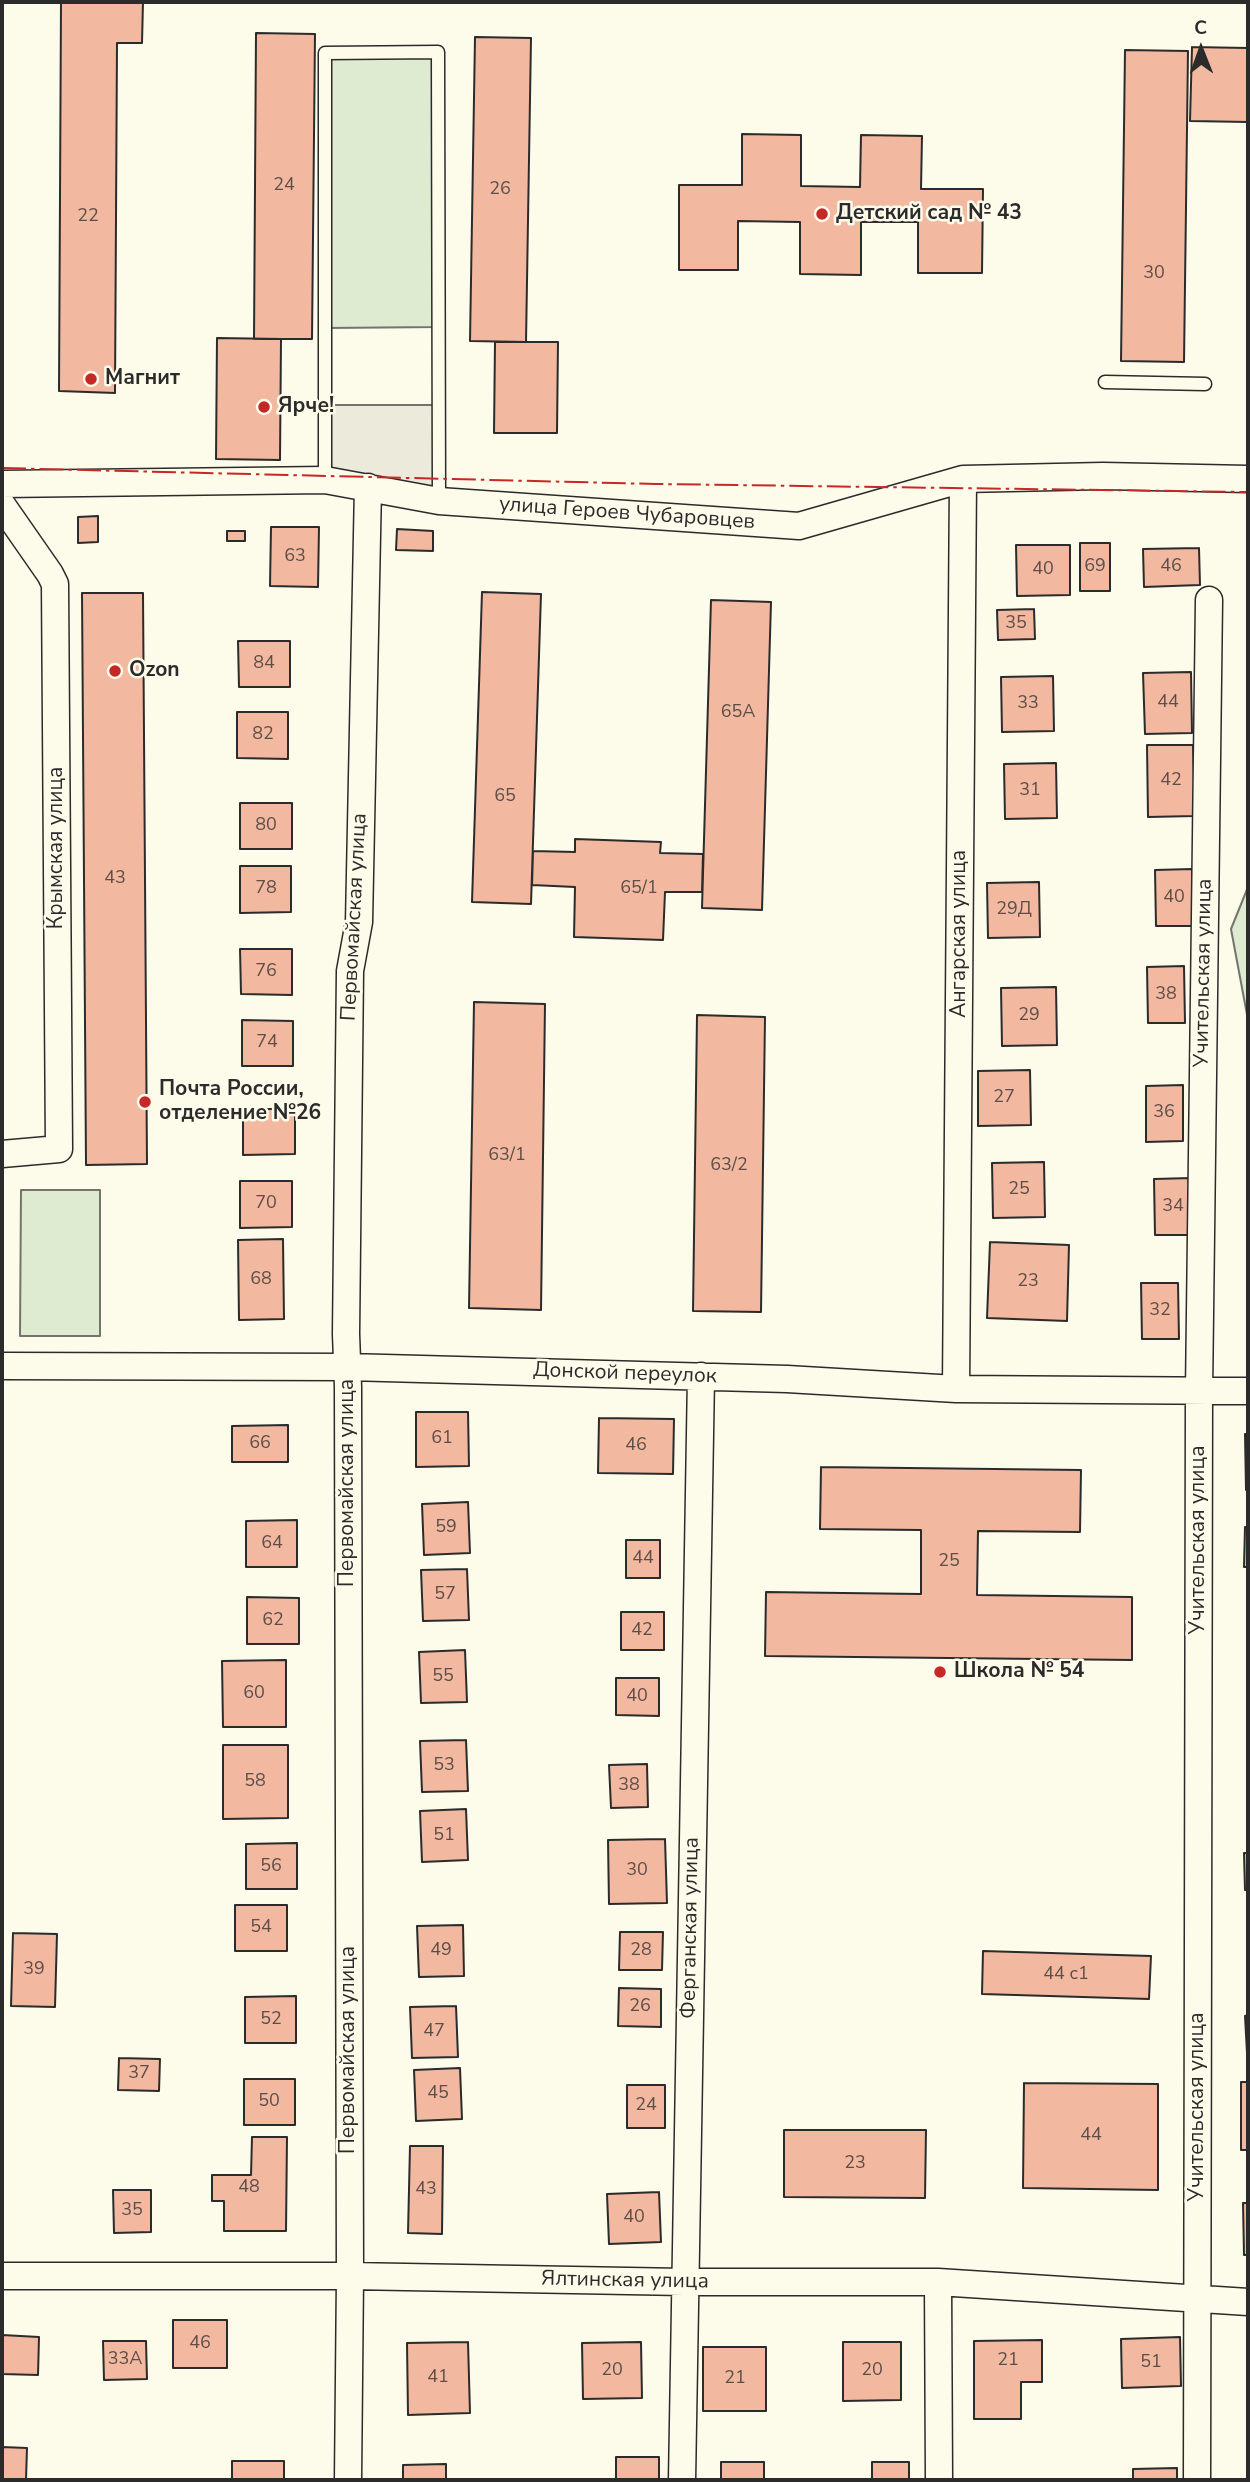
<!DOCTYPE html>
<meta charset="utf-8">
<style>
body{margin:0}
#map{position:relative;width:1250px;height:2482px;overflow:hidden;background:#fdfbea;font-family:"Nunito Sans",sans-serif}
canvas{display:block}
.frame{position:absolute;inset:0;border:4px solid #2b2b2b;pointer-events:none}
.north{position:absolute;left:1166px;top:14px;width:70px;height:70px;-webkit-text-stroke:5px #fdfbea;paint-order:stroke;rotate:359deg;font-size:19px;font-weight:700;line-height:28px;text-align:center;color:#2b2b2b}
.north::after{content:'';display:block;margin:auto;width:24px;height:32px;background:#2b2b2b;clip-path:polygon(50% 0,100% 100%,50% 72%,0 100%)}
</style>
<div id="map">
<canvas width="1250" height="2482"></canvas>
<div class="frame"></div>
<div class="north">С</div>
</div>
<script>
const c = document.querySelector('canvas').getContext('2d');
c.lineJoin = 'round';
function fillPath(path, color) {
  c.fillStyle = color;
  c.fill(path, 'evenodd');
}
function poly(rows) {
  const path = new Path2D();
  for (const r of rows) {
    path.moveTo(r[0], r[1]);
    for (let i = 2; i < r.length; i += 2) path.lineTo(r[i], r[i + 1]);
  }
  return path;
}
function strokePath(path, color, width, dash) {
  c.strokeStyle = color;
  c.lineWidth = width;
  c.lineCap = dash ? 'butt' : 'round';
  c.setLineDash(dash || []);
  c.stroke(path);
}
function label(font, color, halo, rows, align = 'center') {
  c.font = font + ' "Nunito Sans",sans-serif';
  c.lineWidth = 5;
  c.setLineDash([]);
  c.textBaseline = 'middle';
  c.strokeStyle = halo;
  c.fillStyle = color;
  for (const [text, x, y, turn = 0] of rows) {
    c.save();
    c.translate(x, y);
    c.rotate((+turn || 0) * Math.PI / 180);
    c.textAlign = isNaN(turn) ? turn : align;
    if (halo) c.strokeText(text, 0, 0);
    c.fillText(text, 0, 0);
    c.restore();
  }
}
const green = poly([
 [325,53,437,53,439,327,326,328,325,53],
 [1248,887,1248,1020,1231,929,1248,887],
 [21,1190,100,1190,100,1336,20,1336,21,1190]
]);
fillPath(green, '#deebd1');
strokePath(green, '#74746e', 2);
const parking = poly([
 [326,405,440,405,439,501,325,480,326,405]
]);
fillPath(parking, '#eceadb');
strokePath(parking, '#74746e', 2);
const building = poly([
 [61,2,143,2,142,43,117,43,115,393,59,391,61,2],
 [256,33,315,34,312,339,254,339,256,33],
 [475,37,531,38,526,342,470,341,475,37],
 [1192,47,1248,48,1248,122,1190,121,1192,47],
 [1125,50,1188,51,1184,362,1121,361,1125,50],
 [742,134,801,135,801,186,860,187,861,135,922,136,921,189,983,189,982,273,918,273,918,222,861,222,861,275,800,274,800,222,738,221,738,270,679,270,679,185,742,185,742,134],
 [217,338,281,339,280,460,216,459,217,338],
 [495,342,558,342,557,433,494,433,495,342],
 [98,516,98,542,78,543,78,517,98,516],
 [271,527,319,527,318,587,270,586,271,527],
 [397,529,433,531,433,551,396,550,397,529],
 [227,531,245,531,245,541,227,541,227,531],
 [1080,543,1110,543,1110,591,1080,591,1080,543],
 [1016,545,1070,545,1070,595,1017,596,1016,545],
 [1199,548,1200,585,1144,587,1143,549,1199,548],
 [482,592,541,594,531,904,472,902,482,592],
 [82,593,143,593,147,1164,86,1165,82,593],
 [711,600,771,602,762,910,702,908,711,600],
 [1034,609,1035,639,998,640,997,610,1034,609],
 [238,641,290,641,290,687,239,687,238,641],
 [1191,672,1192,733,1145,734,1143,673,1191,672],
 [1053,676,1054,731,1002,732,1001,677,1053,676],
 [237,712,288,712,288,759,237,758,237,712],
 [1147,745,1193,745,1195,816,1148,817,1147,745],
 [1056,763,1057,818,1005,819,1004,764,1056,763],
 [240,803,292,803,292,849,240,849,240,803],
 [575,839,661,842,660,853,703,854,702,892,665,892,663,940,574,937,575,887,532,885,533,851,575,852,575,839],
 [240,866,291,866,291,912,240,913,240,866],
 [1192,869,1193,926,1156,926,1155,870,1192,869],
 [1039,882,1040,937,988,938,987,883,1039,882],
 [240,949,292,949,292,995,241,994,240,949],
 [1184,966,1185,1023,1148,1023,1147,967,1184,966],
 [1056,987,1057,1045,1002,1046,1001,988,1056,987],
 [474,1002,545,1004,541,1310,469,1308,474,1002],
 [697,1015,765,1017,761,1312,693,1311,697,1015],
 [242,1020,293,1021,293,1066,242,1066,242,1020],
 [1030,1070,1031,1125,978,1126,978,1071,1030,1070],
 [1183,1085,1183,1141,1146,1142,1146,1086,1183,1085],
 [243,1109,295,1109,295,1154,243,1155,243,1109],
 [1044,1162,1045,1217,993,1218,992,1163,1044,1162],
 [1191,1178,1192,1235,1155,1235,1154,1179,1191,1178],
 [240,1181,292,1181,292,1227,240,1228,240,1181],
 [283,1239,284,1319,239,1320,238,1240,283,1239],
 [990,1242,1069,1245,1067,1321,987,1318,990,1242],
 [1141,1283,1178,1283,1179,1339,1142,1339,1141,1283],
 [416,1412,468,1412,469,1466,416,1467,416,1412],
 [599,1418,674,1419,673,1474,598,1473,599,1418],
 [288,1425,288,1462,232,1462,232,1426,288,1425],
 [1245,1434,1248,1434,1248,1490,1246,1490,1245,1434],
 [821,1467,1081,1470,1080,1532,978,1531,977,1595,1132,1597,1132,1660,765,1656,766,1592,921,1594,921,1530,820,1529,821,1467],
 [468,1502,470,1553,424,1555,422,1504,468,1502],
 [297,1520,297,1567,246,1567,246,1521,297,1520],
 [1245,1527,1248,1527,1248,1567,1244,1567,1245,1527],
 [626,1540,660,1540,660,1578,626,1578,626,1540],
 [467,1569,469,1620,423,1621,421,1570,467,1569],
 [247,1597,299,1598,299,1644,247,1644,247,1597],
 [621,1612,664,1612,664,1650,621,1650,621,1612],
 [465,1650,467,1702,421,1703,419,1652,465,1650],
 [286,1660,286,1727,223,1727,222,1661,286,1660],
 [616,1678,659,1678,659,1716,616,1715,616,1678],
 [466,1740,468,1791,422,1792,420,1741,466,1740],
 [223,1745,288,1745,288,1818,223,1819,223,1745],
 [647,1764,648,1807,611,1808,609,1765,647,1764],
 [1247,1764,1248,1764,1248,1835,1247,1835,1247,1764],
 [466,1809,468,1860,422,1862,420,1811,466,1809],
 [665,1839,667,1903,609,1904,608,1840,665,1839],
 [297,1843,297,1889,246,1889,246,1844,297,1843],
 [1244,1853,1248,1853,1248,1890,1245,1890,1244,1853],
 [235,1905,287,1905,287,1951,235,1951,235,1905],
 [463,1925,464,1976,419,1977,417,1926,463,1925],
 [620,1932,663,1932,662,1970,619,1970,620,1932],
 [13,1933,57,1934,55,2007,11,2006,13,1933],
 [983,1951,1151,1956,1149,1999,982,1994,983,1951],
 [619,1988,661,1989,661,2027,618,2026,619,1988],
 [296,1996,296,2043,245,2043,245,1997,296,1996],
 [456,2006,458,2057,412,2058,410,2007,456,2006],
 [1248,2015,1248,2053,1247,2053,1245,2016,1248,2015],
 [119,2058,160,2059,159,2091,118,2090,119,2058],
 [460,2068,462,2119,416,2121,414,2070,460,2068],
 [244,2079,295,2079,295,2125,244,2125,244,2079],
 [1241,2082,1248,2082,1248,2150,1241,2150,1241,2082],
 [1024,2083,1158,2084,1158,2190,1023,2188,1024,2083],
 [627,2085,665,2085,665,2128,627,2128,627,2085],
 [784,2130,926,2130,925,2198,784,2197,784,2130],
 [252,2137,287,2137,286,2231,224,2231,224,2201,212,2201,212,2175,251,2175,252,2137],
 [410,2146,443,2146,442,2234,408,2233,410,2146],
 [113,2190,151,2190,151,2232,114,2233,113,2190],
 [659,2192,661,2242,609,2244,607,2194,659,2192],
 [1243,2203,1248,2203,1248,2255,1244,2255,1243,2203],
 [173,2320,227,2320,227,2368,173,2368,173,2320],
 [2,2335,39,2337,38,2375,2,2374,2,2335],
 [1180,2337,1181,2386,1122,2388,1121,2339,1180,2337],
 [1042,2340,1042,2382,1021,2382,1021,2419,974,2419,974,2341,1042,2340],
 [103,2341,146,2341,147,2379,104,2380,103,2341],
 [468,2342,470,2413,408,2415,407,2343,468,2342],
 [641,2342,642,2398,583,2399,582,2343,641,2342],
 [843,2342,901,2342,901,2400,843,2401,843,2342],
 [703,2347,766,2347,766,2411,703,2411,703,2347],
 [2,2447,27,2448,26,2480,2,2480,2,2447],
 [616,2457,659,2457,659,2480,616,2480,616,2457],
 [232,2461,284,2461,284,2480,232,2480,232,2461],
 [721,2462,764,2462,764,2480,721,2480,721,2462],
 [872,2462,909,2462,909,2480,872,2480,872,2462],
 [446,2464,446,2480,403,2480,403,2465,446,2464],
 [1177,2468,1177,2480,1133,2480,1133,2469,1177,2468]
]);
fillPath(building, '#f2b8a0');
strokePath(building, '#2b2b2b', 2);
const service = poly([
 [1105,382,1205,384],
 [325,480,325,53,438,52,439,501]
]);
const minor = poly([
 [2,484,325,480,439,501,799,526,963,479,1103,476,1248,479],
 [2,505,50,574,55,584,59,1149,2,1154],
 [2,1366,348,1367,787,1379,956,1389,1248,1391],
 [956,1389,963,479],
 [2,2276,350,2276,684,2282,938,2282,1248,2302],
 [938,2282,939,2480],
 [348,2480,350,2276,348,1387,346,1334,350,971,359,922,368,487],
 [682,2480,701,1376],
 [1197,2480,1199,1392,1209,600]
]);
strokePath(service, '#2b2b2b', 15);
strokePath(minor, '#2b2b2b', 29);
strokePath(service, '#fdfbea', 12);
strokePath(minor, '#fdfbea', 26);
strokePath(poly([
 [2,468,656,484,1248,492]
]), '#c62828', 2, [24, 5, 3.5, 5]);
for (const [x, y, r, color] of [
 [822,214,7,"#c62828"],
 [91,379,7,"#c62828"],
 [264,407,7,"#c62828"],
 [115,671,7,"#c62828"],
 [145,1102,7,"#c62828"],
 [940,1672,7,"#c62828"]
]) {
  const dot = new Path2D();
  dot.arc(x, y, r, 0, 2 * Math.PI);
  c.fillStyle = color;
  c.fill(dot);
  strokePath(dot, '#fdfbea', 2.5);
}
label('18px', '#5d4e48', null, [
 ["24",284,186],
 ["26",500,190],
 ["22",88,217],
 ["30",1154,274],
 ["63",295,557],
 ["69",1095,567],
 ["46",1171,567],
 ["40",1043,570],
 ["35",1016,624],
 ["84",264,664],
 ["44",1168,703],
 ["33",1028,704],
 ["65А",738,713],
 ["82",263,735],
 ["42",1171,781],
 ["31",1030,791],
 ["65",505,797],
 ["80",266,826],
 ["43",115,879],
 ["78",266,889],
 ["65/1",639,889],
 ["40",1174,898],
 ["29Д",1014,910],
 ["76",266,972],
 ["38",1166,995],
 ["29",1029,1016],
 ["74",267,1043],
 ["27",1004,1098],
 ["36",1164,1113],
 ["63/1",507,1156],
 ["63/2",729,1166],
 ["25",1019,1190],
 ["70",266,1204],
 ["34",1173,1207],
 ["68",261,1280],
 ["23",1028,1282],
 ["32",1160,1311],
 ["61",442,1439],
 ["66",260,1444],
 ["46",636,1446],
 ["59",446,1528],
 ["64",272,1544],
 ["44",643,1559],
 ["25",949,1562],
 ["57",445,1595],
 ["62",273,1621],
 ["42",642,1631],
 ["55",443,1677],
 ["60",254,1694],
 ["40",637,1697],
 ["53",444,1766],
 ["58",255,1782],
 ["38",629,1786],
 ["51",444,1836],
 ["56",271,1867],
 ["30",637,1871],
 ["54",261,1928],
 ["49",441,1951],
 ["28",641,1951],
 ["39",34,1970],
 ["44 с1",1066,1975],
 ["26",640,2007],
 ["52",271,2020],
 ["47",434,2032],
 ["37",139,2074],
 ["45",438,2094],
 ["50",269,2102],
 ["24",646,2106],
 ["44",1091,2136],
 ["23",855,2164],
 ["48",249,2188],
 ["43",426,2190],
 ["35",132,2211],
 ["40",634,2218],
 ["46",200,2344],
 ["33А",125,2360],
 ["21",1008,2361],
 ["51",1151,2363],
 ["20",612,2371],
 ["20",872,2371],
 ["41",438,2378],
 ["21",735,2379]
]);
label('bold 21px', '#2b2b2b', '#fdfbea', [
 ["Детский сад № 43",836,214],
 ["Магнит",105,379],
 ["Ярче!",278,407],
 ["Ozon",129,671],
 ["Почта России,",159,1090],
 ["отделение №26",159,1114],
 ["Школа № 54",954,1672]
], 'left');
label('21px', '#2b2b2b', '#fdfbea', [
 ["улица Героев Чубаровцев",627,514,4],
 ["Крымская улица",57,848,-90],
 ["Первомайская улица",355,917,-87],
 ["Ангарская улица",960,934,-90],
 ["Учительская улица",1204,973,-89],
 ["Донской переулок",625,1374,2],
 ["Первомайская улица",348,1483,-90],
 ["Учительская улица",1199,1540,-90],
 ["Ферганская улица",691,1928,-89],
 ["Первомайская улица",349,2050,-90],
 ["Учительская улица",1198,2107,-90],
 ["Ялтинская улица",625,2281,1]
]);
</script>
